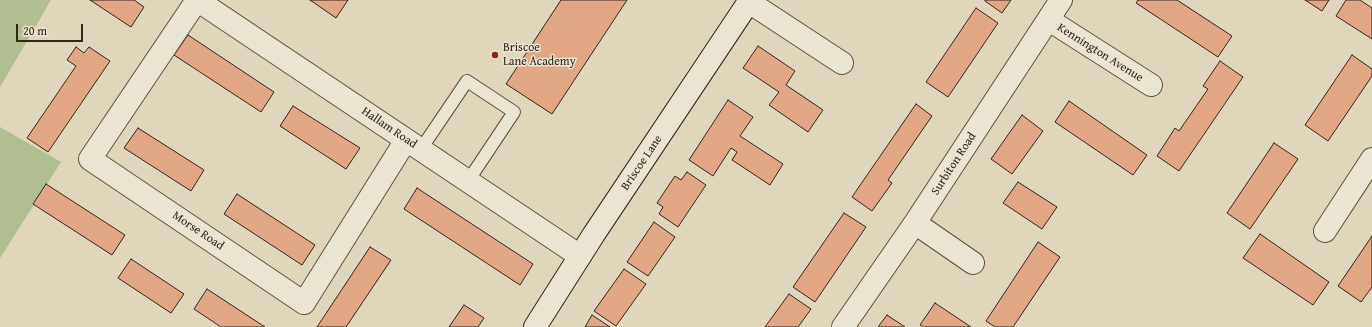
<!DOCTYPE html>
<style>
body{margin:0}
#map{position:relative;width:1372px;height:327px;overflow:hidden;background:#dfd6bc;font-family:"Gentium Book Plus",serif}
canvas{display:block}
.scale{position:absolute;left:16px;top:24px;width:67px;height:18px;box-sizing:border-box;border:2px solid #37241d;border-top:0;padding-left:5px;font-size:12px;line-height:14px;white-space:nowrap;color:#37241d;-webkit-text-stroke:3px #eae4d3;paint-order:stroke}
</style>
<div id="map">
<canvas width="1372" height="327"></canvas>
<div class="scale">20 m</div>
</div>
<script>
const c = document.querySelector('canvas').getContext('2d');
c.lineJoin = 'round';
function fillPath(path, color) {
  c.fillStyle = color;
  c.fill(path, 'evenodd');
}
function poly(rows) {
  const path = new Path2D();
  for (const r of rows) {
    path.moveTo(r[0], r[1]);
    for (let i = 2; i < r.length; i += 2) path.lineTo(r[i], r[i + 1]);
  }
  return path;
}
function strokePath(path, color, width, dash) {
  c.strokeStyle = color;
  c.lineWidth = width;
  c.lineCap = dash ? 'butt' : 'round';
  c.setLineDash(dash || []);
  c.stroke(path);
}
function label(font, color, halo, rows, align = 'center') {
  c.font = font + ' "Gentium Book Plus",serif';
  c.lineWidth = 3;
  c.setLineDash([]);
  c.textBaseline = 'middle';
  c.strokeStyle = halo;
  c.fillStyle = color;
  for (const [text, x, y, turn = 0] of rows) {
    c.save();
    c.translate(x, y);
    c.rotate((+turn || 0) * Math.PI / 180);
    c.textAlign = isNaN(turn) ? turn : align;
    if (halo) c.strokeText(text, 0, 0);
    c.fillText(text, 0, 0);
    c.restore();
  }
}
fillPath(poly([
 [0,0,51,0,0,87],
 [0,127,61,162,0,258]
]), '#b1be91');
const building = poly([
 [90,0,134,0,144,7,131,27,90,0],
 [310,0,348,0,336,18,310,0],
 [561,0,627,0,552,114,506,84,561,0],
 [985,0,1011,0,1002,13,985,1,985,0],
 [1138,0,1177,0,1232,36,1218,57,1136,3,1138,0],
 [1305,0,1329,0,1322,11,1305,0],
 [1346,0,1360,0,1372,8,1372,39,1336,16,1346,0],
 [976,8,998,23,948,97,926,82,976,8],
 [188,35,274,92,261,112,174,55,188,35],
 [758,46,795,71,786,85,823,110,808,132,769,105,779,92,743,68,758,46],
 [76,47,84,53,89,47,110,61,48,152,27,138,76,66,67,60,76,47],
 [1352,55,1372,69,1372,76,1328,141,1305,125,1352,55],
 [1220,61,1243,77,1179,171,1157,156,1175,128,1179,131,1208,89,1203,86,1220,61],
 [728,100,753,117,740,136,783,164,770,185,732,160,737,152,731,148,713,176,689,160,728,100],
 [1069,101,1147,155,1133,175,1055,122,1069,101],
 [916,104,932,116,888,180,892,183,872,211,852,197,916,104],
 [293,106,360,148,346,169,280,126,293,106],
 [1022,115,1043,131,1012,174,991,159,1022,115],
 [138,128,204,170,191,191,124,148,138,128],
 [1274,143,1298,159,1250,229,1227,213,1274,143],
 [687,172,706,185,678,227,659,214,663,207,657,203,675,176,681,180,687,172],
 [1018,182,1057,207,1042,229,1003,203,1018,182],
 [46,184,125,235,112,255,33,204,46,184],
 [417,188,533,264,520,285,404,209,417,188],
 [237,194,315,245,302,265,224,214,237,194],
 [844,213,866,227,815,302,793,287,844,213],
 [654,222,675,237,648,276,627,262,654,222],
 [1260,234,1329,282,1313,305,1243,258,1260,234],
 [1372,236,1372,287,1361,302,1338,286,1372,236],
 [1038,242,1060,257,1013,327,995,327,986,321,1038,242],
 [370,247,391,260,346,327,317,327,370,247],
 [131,259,184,294,171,313,118,278,131,259],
 [624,269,646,284,616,326,594,311,624,269],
 [207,289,265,327,221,327,194,309,207,289],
 [789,294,811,309,798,327,765,327,789,294],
 [935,303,971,327,923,327,920,325,935,303],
 [464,305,484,318,478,327,449,327,464,305],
 [592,315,610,327,585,327,592,315],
 [887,315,905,327,878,327,887,315]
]);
fillPath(building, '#e1a785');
strokePath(building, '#37241d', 1);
const lane = poly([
 [421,149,467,81,514,112,468,181]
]);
const street = poly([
 [197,0,90,159,304,303,406,140],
 [197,0,580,256],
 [749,2,842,63],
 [1049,20,1151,85],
 [915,223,973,263],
 [1325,231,1372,159],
 [843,327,915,223,1061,0]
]);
const secondary = poly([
 [535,327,594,234,750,0]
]);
strokePath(lane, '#615045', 14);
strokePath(street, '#615045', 24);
strokePath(secondary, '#37241d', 24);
strokePath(lane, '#eae4d3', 12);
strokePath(street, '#eae4d3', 22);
strokePath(secondary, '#eae4d3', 22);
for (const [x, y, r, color] of [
 [495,55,4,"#8f2418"]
]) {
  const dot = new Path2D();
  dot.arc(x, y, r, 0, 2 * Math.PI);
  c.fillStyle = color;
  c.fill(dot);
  strokePath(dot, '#eae4d3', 1.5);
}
label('12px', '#37241d', '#eae4d3', [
 ["Briscoe",503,48],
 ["Lane Academy",503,62]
], 'left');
label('12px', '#37241d', '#eae4d3', [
 ["Kennington Avenue",1100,53,32],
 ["Hallam Road",389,128,34],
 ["Briscoe Lane",642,163,-56],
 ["Surbiton Road",954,164,-57],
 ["Morse Road",198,231,34]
]);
</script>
